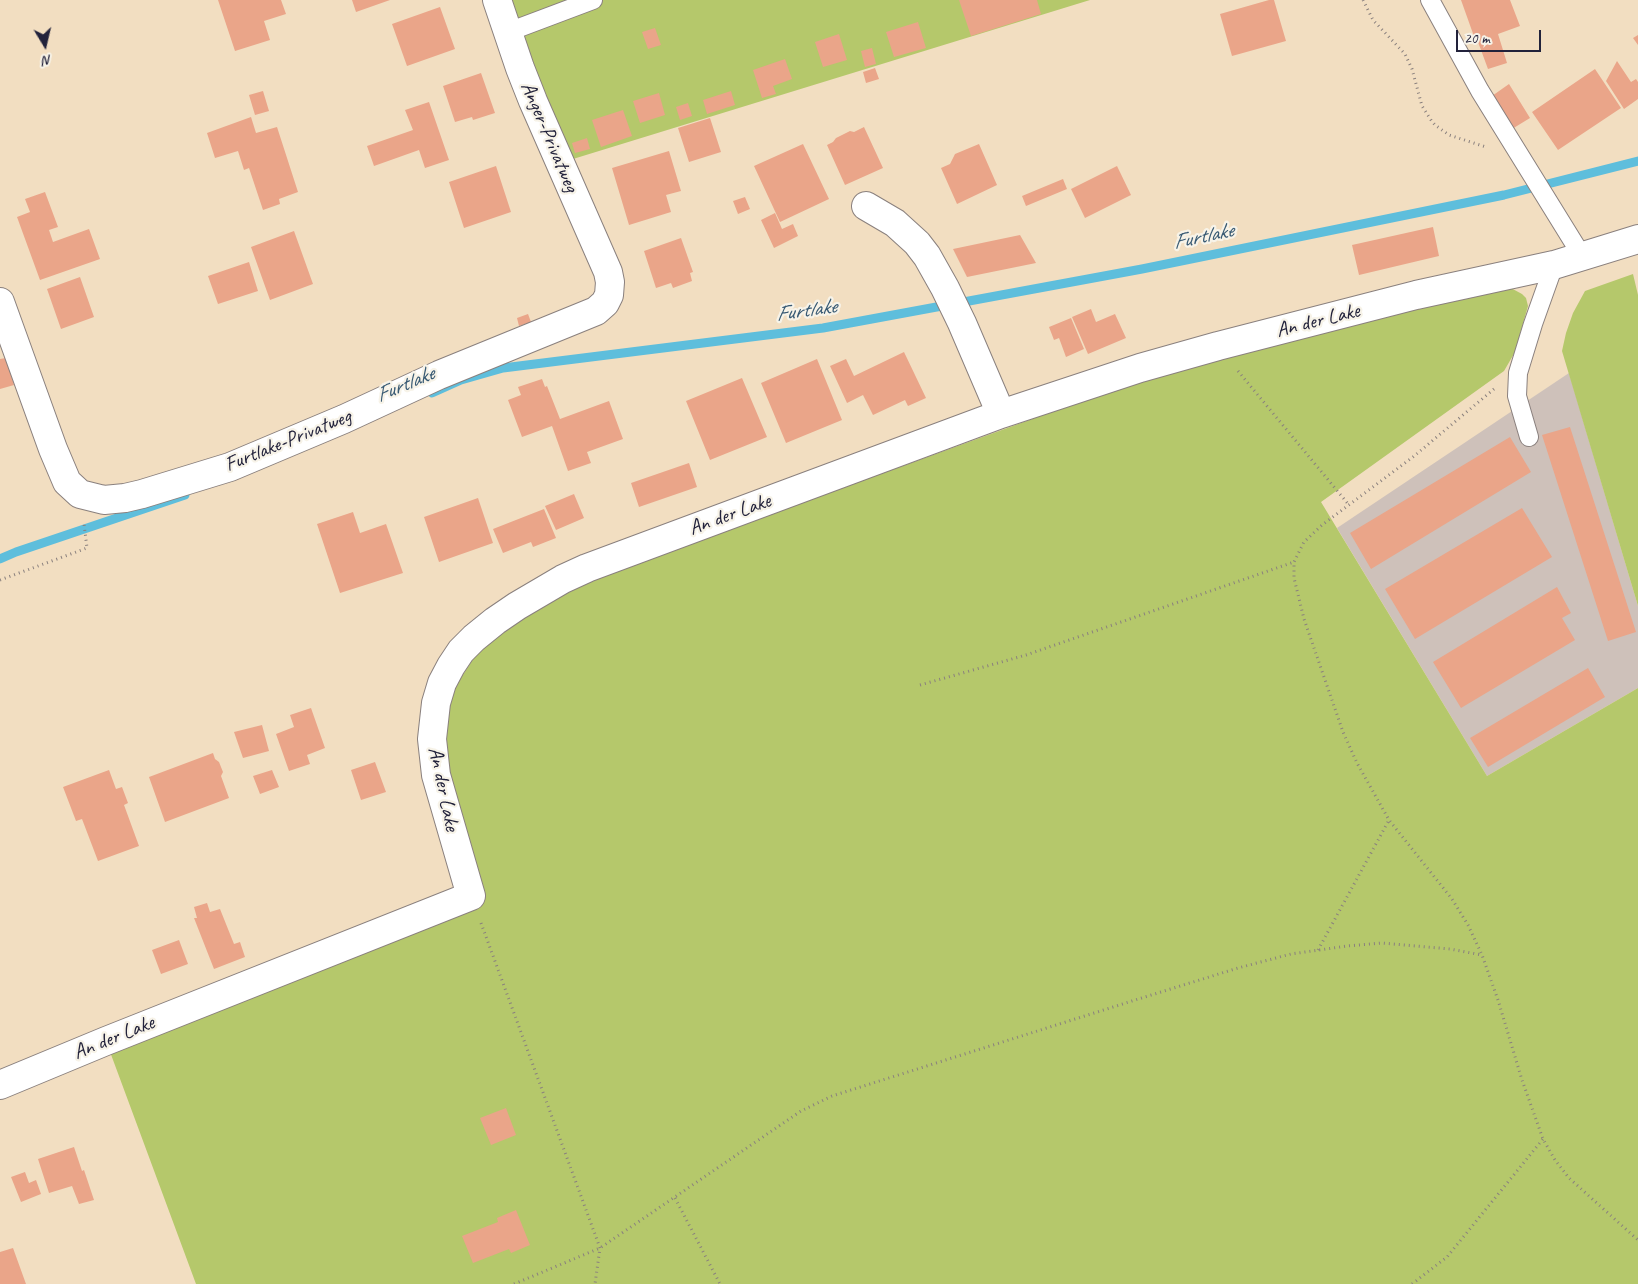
<!DOCTYPE html>
<style>
body{margin:0}
#map{position:relative;width:1638px;height:1284px;overflow:hidden;background:#f2dec1;font-family:Caveat,sans-serif}
canvas{display:block}
.north{position:absolute;left:20px;top:20px;width:50px;height:50px;-webkit-text-stroke:4px #f7f3e8;paint-order:stroke;rotate:171deg;font-size:14px;font-weight:700;line-height:20px;text-align:center;color:#22223b}
.north::after{content:'';display:block;margin:auto;width:18px;height:22px;background:#22223b;clip-path:polygon(50% 0,100% 100%,50% 72%,0 100%)}
.scale{position:absolute;left:1456px;top:30px;width:85px;height:22px;box-sizing:border-box;border:2px solid #22223b;border-top:0;padding-left:6px;font-size:15px;line-height:18px;white-space:nowrap;color:#22223b;-webkit-text-stroke:4px #f7f3e8;paint-order:stroke}
</style>
<div id="map">
<canvas width="1638" height="1284"></canvas>
<div class="north">N</div>
<div class="scale">20 m</div>
</div>
<script>
const c = document.querySelector('canvas').getContext('2d');
c.lineJoin = 'round';
function fillPath(path, color) {
  c.fillStyle = color;
  c.fill(path, 'evenodd');
}
function poly(rows) {
  const path = new Path2D();
  for (const r of rows) {
    path.moveTo(r[0], r[1]);
    for (let i = 2; i < r.length; i += 2) path.lineTo(r[i], r[i + 1]);
  }
  return path;
}
function strokePath(path, color, width, dash) {
  c.strokeStyle = color;
  c.lineWidth = width;
  c.lineCap = dash ? 'butt' : 'round';
  c.setLineDash(dash || []);
  c.stroke(path);
}
function label(font, color, halo, rows, align = 'center') {
  c.font = font + ' Caveat,sans-serif';
  c.lineWidth = 4.5;
  c.setLineDash([]);
  c.textBaseline = 'middle';
  c.strokeStyle = halo;
  c.fillStyle = color;
  for (const [text, x, y, turn = 0] of rows) {
    c.save();
    c.translate(x, y);
    c.rotate((+turn || 0) * Math.PI / 180);
    c.textAlign = isNaN(turn) ? turn : align;
    if (halo) c.strokeText(text, 0, 0);
    c.fillText(text, 0, 0);
    c.restore();
  }
}
fillPath(poly([
 [1569,373,1638,606,1638,688,1487,776,1337,528]
]), '#cec1ba');
fillPath(poly([
 [497,0,1090,0,560,163],
 [1633,274,1638,295,1638,606,1562,351,1566,333,1573,313,1585,291],
 [1509,287,1522,294,1526,298,1528,306,1515,352,1504,371,1321,502,1487,776,1638,688,1638,1284,196,1284,106,1041,482,892,443,758,447,705,457,684,473,659,494,636,557,594,616,570,1112,390,1223,354]
]), '#b5c86b');
strokePath(poly([
 [432,393,461,380,503,368,823,328,1142,269,1504,195,1638,161],
 [0,559,16,552,185,495]
]), '#5ebedc', 9);
fillPath(poly([
 [218,0,281,0,286,14,264,21,270,40,235,51],
 [352,0,390,0,356,12],
 [959,0,1037,0,1041,14,971,36],
 [1269,0,1274,0,1286,41,1232,56,1220,14],
 [1461,0,1510,0,1520,26,1498,34,1507,63,1488,69,1478,42,1476,42],
 [440,7,455,49,407,66,392,24],
 [918,22,926,48,894,57,886,32],
 [655,28,661,45,648,49,642,32],
 [839,34,847,60,823,67,815,42],
 [1638,35,1638,45,1633,38],
 [872,48,876,64,865,67,861,51],
 [785,59,792,79,773,86,776,94,762,98,753,70],
 [1617,61,1631,82,1636,79,1638,82,1638,99,1624,109,1606,81],
 [875,68,879,79,866,83,863,72],
 [1595,69,1621,108,1558,150,1532,112],
 [481,73,495,113,473,120,472,117,455,122,443,86],
 [1509,84,1530,118,1512,129,1492,96],
 [263,91,269,111,255,115,249,95],
 [731,91,735,105,707,114,703,100],
 [659,93,665,115,640,123,633,101],
 [429,102,449,160,425,168,419,150,374,166,367,146,413,130,405,110],
 [688,103,692,116,680,120,676,107],
 [623,110,632,136,601,147,592,120],
 [251,117,256,133,277,127,298,192,279,199,280,204,263,210,249,168,244,170,238,151,215,158,207,133],
 [710,118,721,152,689,162,678,128],
 [864,127,883,168,845,185,827,145,833,142,836,138,850,131,854,132],
 [587,138,590,149,575,153,572,143],
 [803,144,829,199,780,222,754,166],
 [979,144,997,185,957,204,941,168,950,164,955,154],
 [669,151,681,191,666,195,671,212,629,225,612,168],
 [496,166,511,212,464,228,449,182],
 [1117,166,1131,195,1085,218,1071,189],
 [1063,179,1067,189,1026,206,1022,196],
 [45,192,58,227,49,230,53,242,89,229,100,259,40,280,17,217,30,212,25,199],
 [745,197,750,209,738,214,733,201],
 [775,213,782,229,793,224,798,236,774,248,761,220],
 [1433,227,1439,256,1359,275,1352,245],
 [294,231,313,284,270,300,251,247],
 [1020,235,1036,263,967,277,953,249],
 [681,238,693,272,690,273,692,281,673,288,671,283,656,288,644,251],
 [249,262,258,291,218,304,208,276],
 [80,277,94,317,61,329,47,289],
 [1091,309,1096,322,1115,314,1126,338,1088,354,1072,317],
 [528,314,531,322,519,326,517,318],
 [1071,318,1084,349,1066,357,1059,338,1054,340,1049,327],
 [904,352,926,398,908,406,905,400,873,415,863,395,847,403,830,366,846,359,854,376],
 [6,358,14,385,0,389,0,359],
 [817,359,842,420,786,443,761,383],
 [742,378,767,437,710,460,686,401],
 [542,379,545,387,547,386,560,419,609,401,623,439,587,452,591,463,568,471,552,426,522,437,508,400,521,395,518,387],
 [1570,427,1636,632,1608,641,1542,435],
 [1510,437,1531,472,1371,569,1350,533],
 [689,463,697,487,639,507,631,483],
 [574,494,584,518,556,530,545,506],
 [478,498,493,543,439,562,424,517],
 [1522,508,1552,557,1415,639,1385,589],
 [544,509,556,538,533,547,531,542,503,553,493,529],
 [353,512,360,533,386,524,403,573,340,593,317,524],
 [1557,587,1571,613,1562,618,1575,640,1461,708,1433,662],
 [1588,668,1605,697,1488,767,1470,738],
 [311,708,325,748,307,755,310,764,289,771,276,734,294,727,290,715],
 [262,725,269,751,243,758,234,732],
 [213,753,215,759,219,762,223,772,221,776,229,798,165,822,149,777],
 [375,762,386,792,361,800,351,770],
 [109,770,116,789,122,787,128,803,124,805,139,846,98,861,82,819,76,821,63,787],
 [272,770,279,787,260,794,253,776],
 [207,903,210,912,220,909,234,944,240,942,245,957,214,969,194,918,197,918,194,907],
 [179,940,188,964,161,974,152,950],
 [506,1108,516,1135,491,1145,480,1118],
 [74,1147,82,1171,84,1170,94,1200,79,1204,72,1186,49,1193,38,1159],
 [25,1172,29,1183,36,1180,41,1194,21,1202,11,1177],
 [516,1210,530,1245,511,1253,509,1249,473,1263,462,1236,498,1222,497,1218],
 [13,1248,26,1284,0,1284,0,1252]
]), '#eaa589');
const lane = poly([
 [1430,0,1480,91,1582,256],
 [508,32,593,0],
 [1529,437,1517,396,1518,373,1533,324,1554,265]
]);
const street = poly([
 [866,206,895,223,917,243,927,256,945,288,962,323,1001,414],
 [0,302,53,449,67,482,80,494,104,500,125,498,142,494,230,467,344,419,439,375,596,311,605,303,609,295,610,282,608,272,533,101,520,68,497,0],
 [0,1085,106,1041,471,896,436,775,432,739,436,703,442,683,451,666,461,651,474,638,495,621,517,606,563,579,587,568,1001,414,1140,368,1218,346,1416,295,1554,265,1638,239]
]);
strokePath(lane, '#8a807e', 20);
strokePath(street, '#8a807e', 30);
strokePath(poly([
 [1363,0,1373,20,1405,54,1412,69,1422,106,1431,120,1435,125,1449,135,1486,147],
 [1238,371,1349,505],
 [1494,389,1413,457,1322,525,1304,542,1294,562,1294,578,1304,619,1343,732,1357,763,1389,820,1452,899,1468,925,1482,955,1498,1000,1522,1080,1543,1139,1555,1160,1569,1178,1638,1240],
 [0,580,87,548,84,524],
 [920,685,1026,655,1294,562],
 [481,923,600,1248,595,1284],
 [1318,950,1389,820],
 [675,1198,720,1284],
 [514,1284,600,1248,801,1111,832,1096,1132,1001,1238,968,1291,954,1347,946,1382,943,1450,949,1482,955],
 [1412,1284,1447,1257,1543,1139]
]), '#8a807e', 3, [1, 4]);
strokePath(lane, '#fff', 18);
strokePath(street, '#fff', 28);
label('21px', '#22223b', '#f7f3e8', [
 ["Anger-Privatweg",549,137,67],
 ["An der Lake",1318,321,-14],
 ["Furtlake-Privatweg",288,441,-22],
 ["An der Lake",730,515,-20],
 ["An der Lake",443,789,78],
 ["An der Lake",114,1038,-22]
]);
label('italic 22px', '#375973', '#f7f3e8', [
 ["Furtlake",1203,237,-12],
 ["Furtlake",806,311,-8],
 ["Furtlake",405,385,-23]
]);
</script>
